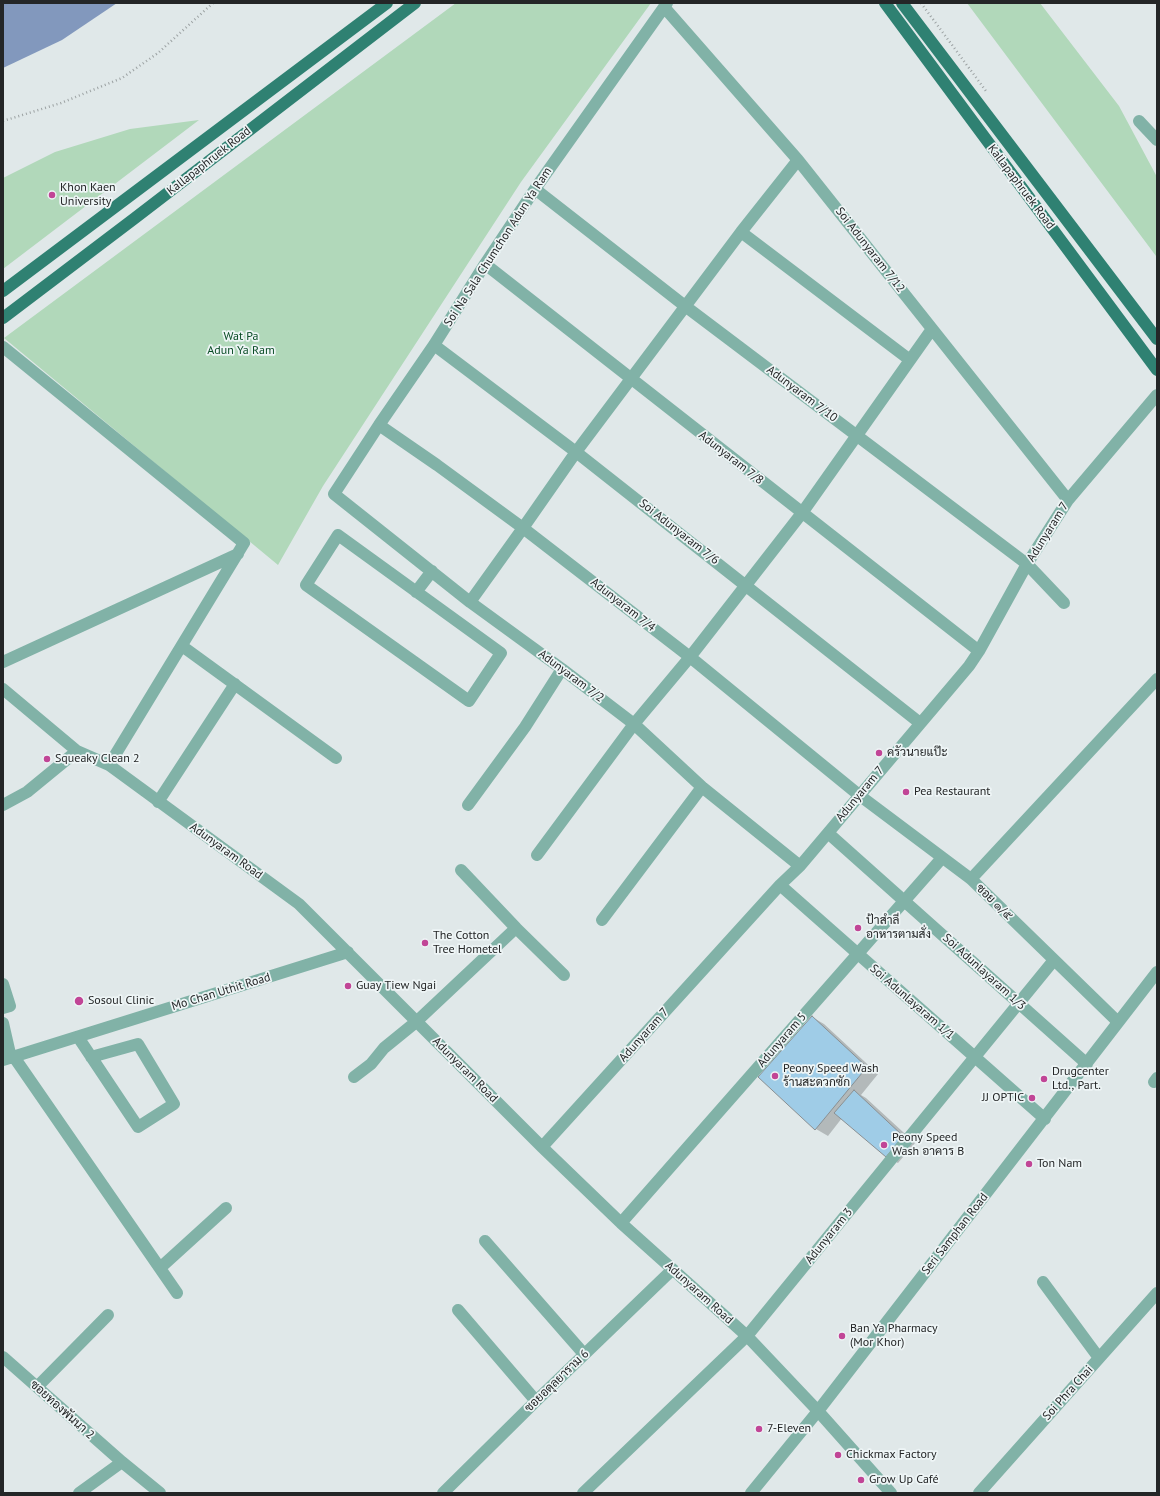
<!DOCTYPE html>
<meta charset="utf-8">
<style>
body{margin:0}
#map{position:relative;width:1160px;height:1496px;overflow:hidden;background:#e0e8e9;font-family:"PT Sans",sans-serif}
canvas{display:block}
.frame{position:absolute;inset:0;border:4px solid #242627;pointer-events:none}
</style>
<div id="map">
<canvas width="1160" height="1496"></canvas>
<div class="frame"></div>
</div>
<script>
const c = document.querySelector('canvas').getContext('2d');
c.lineJoin = 'round';
function fillPath(path, color) {
  c.fillStyle = color;
  c.fill(path, 'evenodd');
}
function poly(rows) {
  const path = new Path2D();
  for (const r of rows) {
    path.moveTo(r[0], r[1]);
    for (let i = 2; i < r.length; i += 2) path.lineTo(r[i], r[i + 1]);
  }
  return path;
}
function strokePath(path, color, width, dash) {
  c.strokeStyle = color;
  c.lineWidth = width;
  c.lineCap = dash ? 'butt' : 'round';
  c.setLineDash(dash || []);
  c.stroke(path);
}
function label(font, color, halo, rows, align = 'center') {
  c.font = font + ' "PT Sans",Sarabun,sans-serif';
  c.lineWidth = 3.5;
  c.setLineDash([]);
  c.textBaseline = 'middle';
  c.strokeStyle = halo;
  c.fillStyle = color;
  for (const [text, x, y, turn = 0] of rows) {
    c.save();
    c.translate(x, y);
    c.rotate((+turn || 0) * Math.PI / 180);
    c.textAlign = isNaN(turn) ? turn : align;
    if (halo) c.strokeText(text, 0, 0);
    c.fillText(text, 0, 0);
    c.restore();
  }
}
fillPath(poly([
 [456,3,651,3,521,182,323,486,278,565,4,338],
 [967,3,1040,3,1119,106,1157,177,1157,255,1156,256],
 [199,120,3,269,3,178,55,152,130,129]
]), '#b1d8ba');
fillPath(poly([
 [3,3,117,3,62,40,3,68]
]), '#8298bd');
fillPath(poly([
 [812,1017,824,1024,878,1074,861,1095,866,1098,915,1143,898,1163,886,1157,842,1118,828,1136,816,1129,759,1077]
]), '#0003');
const building = poly([
 [812,1016,867,1067,815,1130,758,1077,812,1016],
 [854,1090,903,1136,886,1157,834,1113,854,1090]
]);
fillPath(building, '#9fcce7');
strokePath(building, '#898f92', 1);
strokePath(poly([
 [921,3,986,91],
 [3,121,61,103,122,78,158,53,213,3]
]), '#9ca2a3', 2.5, [1, 3]);
strokePath(poly([
 [667,3,535,189,485,264,434,345,379,425,334,494,470,602,562,669,634,724,702,787,800,866],
 [664,7,798,160,1068,500],
 [1139,121,1157,140],
 [535,189,685,306,1027,564,1064,603],
 [741,232,910,360],
 [485,264,979,651],
 [434,345,576,452,920,723],
 [3,347,244,543,109,765],
 [379,425,437,465,523,528,690,657,859,795,971,879,1118,1022],
 [338,535,501,653,469,701,306,585,338,535],
 [416,592,432,571],
 [470,602,523,528,576,452,741,232,798,160],
 [182,646,336,758],
 [3,662,238,554],
 [3,689,77,751,109,765,299,904,542,1147,621,1223,747,1336,818,1411,891,1493],
 [158,802,235,684],
 [3,805,27,792,77,751],
 [468,805,525,727,562,669],
 [828,833,1087,1064],
 [537,855,634,724,690,657,802,513,932,329],
 [971,879,1157,679],
 [780,885,1045,1119],
 [602,920,702,787],
 [516,928,564,975],
 [3,984,10,1006,3,1008],
 [3,1023,11,1058],
 [78,1037,138,1127,174,1104,138,1044,91,1057],
 [14,1057,177,1293],
 [3,1060,348,952],
 [354,1077,371,1064,384,1048,416,1022,516,928,461,870],
 [1154,1082,1157,1078],
 [542,1147,780,885,800,866,969,666,979,651,1027,564,1068,500,1157,395],
 [621,1223,942,858],
 [485,1241,584,1354],
 [160,1268,226,1208],
 [1043,1282,1099,1358],
 [458,1310,536,1401],
 [3,1357,122,1462,160,1493],
 [37,1387,108,1315],
 [79,1493,122,1462],
 [443,1493,536,1401,672,1270],
 [583,1493,747,1336,1054,960],
 [751,1493,818,1411,1157,972],
 [979,1493,1157,1293]
]), '#81b2a7', 12);
strokePath(poly([
 [885,3,1157,370],
 [902,3,1157,339],
 [3,291,387,3],
 [3,318,135,218,415,3]
]), '#2f8172', 12);
for (const [x, y, r, color] of [
 [52,195,4,"#c14596"],
 [879,753,4,"#c14596"],
 [47,759,4,"#c14596"],
 [906,792,4,"#c14596"],
 [858,928,4,"#c14596"],
 [425,943,4,"#c14596"],
 [348,986,4,"#c14596"],
 [79,1001,5,"#c14596"],
 [775,1076,4,"#c14596"],
 [1044,1079,4,"#c14596"],
 [1032,1098,4,"#c14596"],
 [884,1145,4,"#c14596"],
 [1029,1164,4,"#c14596"],
 [842,1336,4,"#c14596"],
 [759,1429,4,"#c14596"],
 [838,1455,4,"#c14596"],
 [861,1480,4,"#c14596"]
]) {
  const dot = new Path2D();
  dot.arc(x, y, r, 0, 2 * Math.PI);
  c.fillStyle = color;
  c.fill(dot);
  strokePath(dot, '#eef5f6', 1.5);
}
label('12px', '#242627', '#eef5f6', [
 ["Kallapaphruek Road",209,161,-38],
 ["Kallapaphruek Road",1021,187,53],
 ["Soi Na Sala Chumchon Adun Ya Ram",498,247,-57],
 ["Soi Adunyaram 7/12",870,250,52],
 ["Adunyaram 7/10",802,394,37],
 ["Adunyaram 7/8",731,458,38],
 ["Soi Adunyaram 7/6",679,532,38],
 ["Adunyaram 7",1048,532,-58],
 ["Adunyaram 7/4",623,605,38],
 ["Adunyaram 7/2",571,676,37],
 ["Adunyaram 7",860,794,-50],
 ["Adunyaram Road",226,851,36],
 ["ซอย ๑/๕",994,902,44],
 ["Soi Adunlayaram 1/3",984,972,42],
 ["Mo Chan Uthit Road",221,992,-17],
 ["Soi Adunlayaram 1/1",912,1002,41],
 ["Adunyaram 7",644,1035,-48],
 ["Adunyaram 5",782,1040,-49],
 ["Adunyaram Road",465,1070,45],
 ["Seri Samphan Road",955,1234,-52],
 ["Adunyaram 3",829,1236,-51],
 ["Adunyaram Road",699,1293,42],
 ["ซอยอดุลยาราม 6",557,1381,-44],
 ["Soi Phra Chai",1068,1393,-48],
 ["ซอยทองพันนา 2",62,1410,42]
]);
label('12px', '#242627', '#eef5f6', [
 ["Khon Kaen",60,188],
 ["University",60,202],
 ["ครัวนายแป๊ะ",887,753],
 ["Squeaky Clean 2",55,759],
 ["Pea Restaurant",914,792],
 ["ป้าสำลี",866,921],
 ["อาหารตามสั่ง",866,935],
 ["The Cotton",433,936],
 ["Tree Hometel",433,950],
 ["Guay Tiew Ngai",356,986],
 ["Sosoul Clinic",88,1001],
 ["Peony Speed Wash",783,1069],
 ["ร้านสะดวกซัก",783,1083],
 ["Drugcenter",1052,1072],
 ["Ltd., Part.",1052,1086],
 ["JJ OPTIC",1024,1098,"right"],
 ["Peony Speed",892,1138],
 ["Wash อาคาร B",892,1152],
 ["Ton Nam",1037,1164],
 ["Ban Ya Pharmacy",850,1329],
 ["(Mor Khor)",850,1343],
 ["7-Eleven",767,1429],
 ["Chickmax Factory",846,1455],
 ["Grow Up Café",869,1480]
], 'left');
label('12px', '#084b24', '#eef5f6', [
 ["Wat Pa",241,337],
 ["Adun Ya Ram",241,351]
]);
</script>
